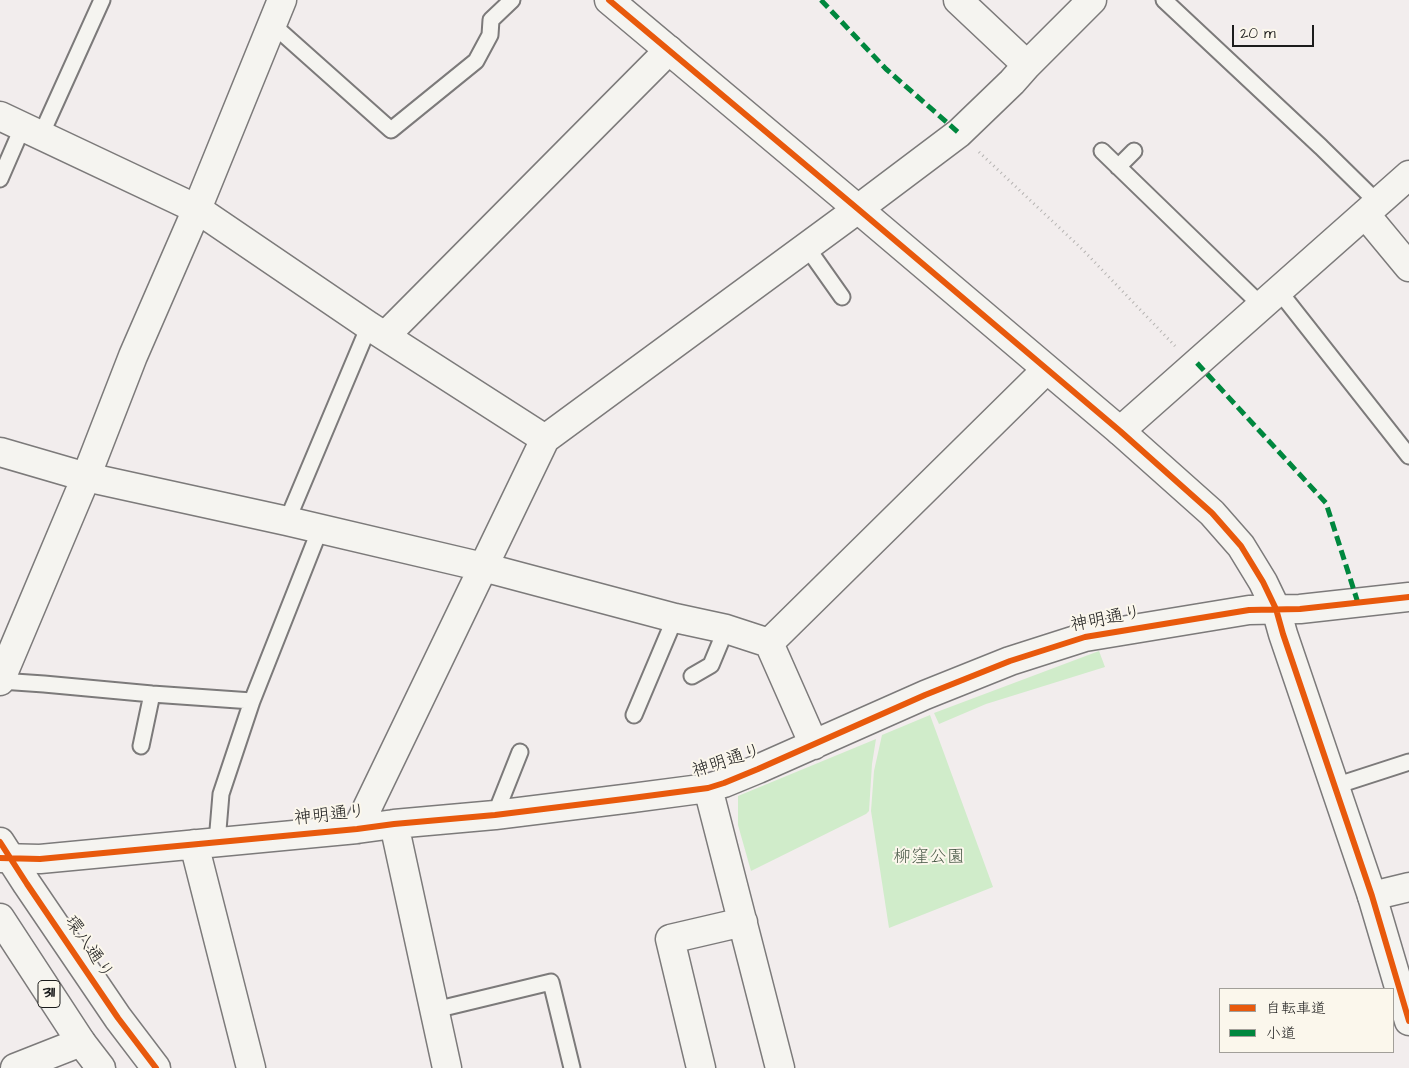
<!DOCTYPE html>
<meta charset="utf-8">
<style>
body{margin:0}
#map{position:relative;width:1409px;height:1068px;overflow:hidden;background:#f2eded;font-family:"Architects Daughter","Klee One",sans-serif}
canvas{display:block}
.legend{position:absolute;left:1219px;top:988px;width:175px;height:65px;box-sizing:border-box;background:#fbf7ec;border:1px solid #a29f99;margin:0;padding:6px 9px;list-style:none;font-size:15px;color:#1c1c1c}
.legend li{display:flex;align-items:center;gap:10px;height:25px}
.legend b{width:25px;border:1px solid #a29f99}
.scale{position:absolute;left:1232px;top:25px;width:82px;height:22px;box-sizing:border-box;border:2px solid #1c1c1c;border-top:0;padding-left:6px;font-size:15px;line-height:18px;white-space:nowrap;color:#1c1c1c;-webkit-text-stroke:4px #fbf7ec;paint-order:stroke}
</style>
<div id="map">
<canvas width="1409" height="1068"></canvas>
<ul class="legend">
<li><b style="height:6px;background:#e8590c"></b>自転車道</li>
<li><b style="height:6px;background:#00873e"></b>小道</li>
</ul>
<div class="scale">20 m</div>
</div>
<script>
const c = document.querySelector('canvas').getContext('2d');
c.lineJoin = 'round';
function fillPath(path, color) {
  c.fillStyle = color;
  c.fill(path, 'evenodd');
}
function poly(rows) {
  const path = new Path2D();
  for (const r of rows) {
    path.moveTo(r[0], r[1]);
    for (let i = 2; i < r.length; i += 2) path.lineTo(r[i], r[i + 1]);
  }
  return path;
}
function strokePath(path, color, width, dash) {
  c.strokeStyle = color;
  c.lineWidth = width;
  c.lineCap = dash ? 'butt' : 'round';
  c.setLineDash(dash || []);
  c.stroke(path);
}
function label(font, color, halo, rows, align = 'center') {
  c.font = font + ' "Architects Daughter","Klee One",sans-serif';
  c.lineWidth = 4;
  c.setLineDash([]);
  c.textBaseline = 'middle';
  c.strokeStyle = halo;
  c.fillStyle = color;
  for (const [text, x, y, turn = 0] of rows) {
    c.save();
    c.translate(x, y);
    c.rotate((+turn || 0) * Math.PI / 180);
    c.textAlign = isNaN(turn) ? turn : align;
    if (halo) c.strokeText(text, 0, 0);
    c.fillText(text, 0, 0);
    c.restore();
  }
}
fillPath(poly([
 [1099,651,1105,667,986,704,939,724,934,713],
 [930,715,993,887,889,928,871,811,874,771,882,735],
 [876,739,872,764,869,811,866,814,751,871,738,825,738,796]
]), '#d0ecca');
const service = poly([
 [1164,0,1321,147,1378,203],
 [272,24,391,130,476,61,490,35,491,20,512,0],
 [41,135,102,0],
 [1102,151,1262,306],
 [1118,167,1134,151],
 [0,179,23,126],
 [806,246,842,297],
 [1279,291,1409,456],
 [287,521,369,326],
 [692,676,711,665,726,629],
 [0,681,44,684,152,694,252,701],
 [634,715,675,618],
 [141,746,152,694],
 [1335,786,1409,762],
 [495,815,520,752],
 [217,842,221,794,252,701,320,529],
 [435,1010,551,982,572,1068]
]);
const minor = poly([
 [958,0,1027,65],
 [0,116,197,209,369,326,545,439],
 [1365,214,1409,267],
 [385,336,669,50],
 [1120,431,1409,175],
 [0,452,86,477,287,521,483,567,675,618,726,629,769,643,1046,370],
 [769,643,814,745],
 [0,681,86,477,133,356,197,209,282,0],
 [708,788,780,1068],
 [394,824,447,1068],
 [357,829,545,439,858,209,959,133,1012,82,1027,65,1092,0],
 [194,844,251,1068],
 [0,858,40,859,357,829,394,824,495,815,632,798,708,788,724,783,758,769,925,695,1010,661,1085,637,1249,610,1300,609,1409,597],
 [1372,896,1409,887],
 [15,1068,81,1042],
 [701,1068,670,939,743,922]
]);
const tertiary = poly([
 [609,0,858,209,1120,431,1212,513,1241,546,1263,582,1276,609,1283,634,1372,896,1409,1021]
]);
const primary = poly([
 [0,842,27,884,118,1018,156,1068],
 [0,918,81,1042,101,1068]
]);
strokePath(service, '#7c7a7a', 19);
strokePath(minor, '#7c7a7a', 31);
strokePath(tertiary, '#7c7a7a', 31);
strokePath(primary, '#7c7a7a', 31);
strokePath(poly([
 [979,152,1083,250,1175,346]
]), '#b6b4b2', 3, [1, 4]);
strokePath(service, '#f5f4f0', 15);
strokePath(minor, '#f5f4f0', 28);
strokePath(tertiary, '#f5f4f0', 28);
strokePath(primary, '#f5f4f0', 28);
strokePath(poly([
 [821,0,886,69,959,133],
 [1197,363,1326,503,1358,603]
]), '#00873e', 5, [10, 5]);
strokePath(poly([
 [609,0,858,209,1120,431,1212,513,1241,546,1263,582,1276,609,1283,634,1372,896,1409,1021],
 [0,842,27,884,118,1018,156,1068],
 [0,858,40,859,357,829,394,824,495,815,632,798,708,788,724,783,758,769,925,695,1010,661,1085,637,1249,610,1300,609,1409,597]
]), '#e8590c', 6);
for (const [x, y, w] of [
 [49,994,22]
]) {
  const box = new Path2D();
  box.roundRect(x - w / 2, y - 13.5, w, 27, 4);
  c.fillStyle = '#fbf7ec';
  c.fill(box);
  strokePath(box, '#1c1c1c', 1);
}
label('bold 16px', '#1c1c1c', null, [
 ["311",49,994]
]);
label('18px', '#1c1c1c', '#fbf7ec', [
 ["神明通り",1106,620,-11],
 ["神明通り",727,762,-18],
 ["神明通り",330,816,-6],
 ["環八通り",88,948,56]
]);
label('18px', '#4a5a48', '#fbf7ec', [
 ["柳窪公園",929,858]
]);
</script>
